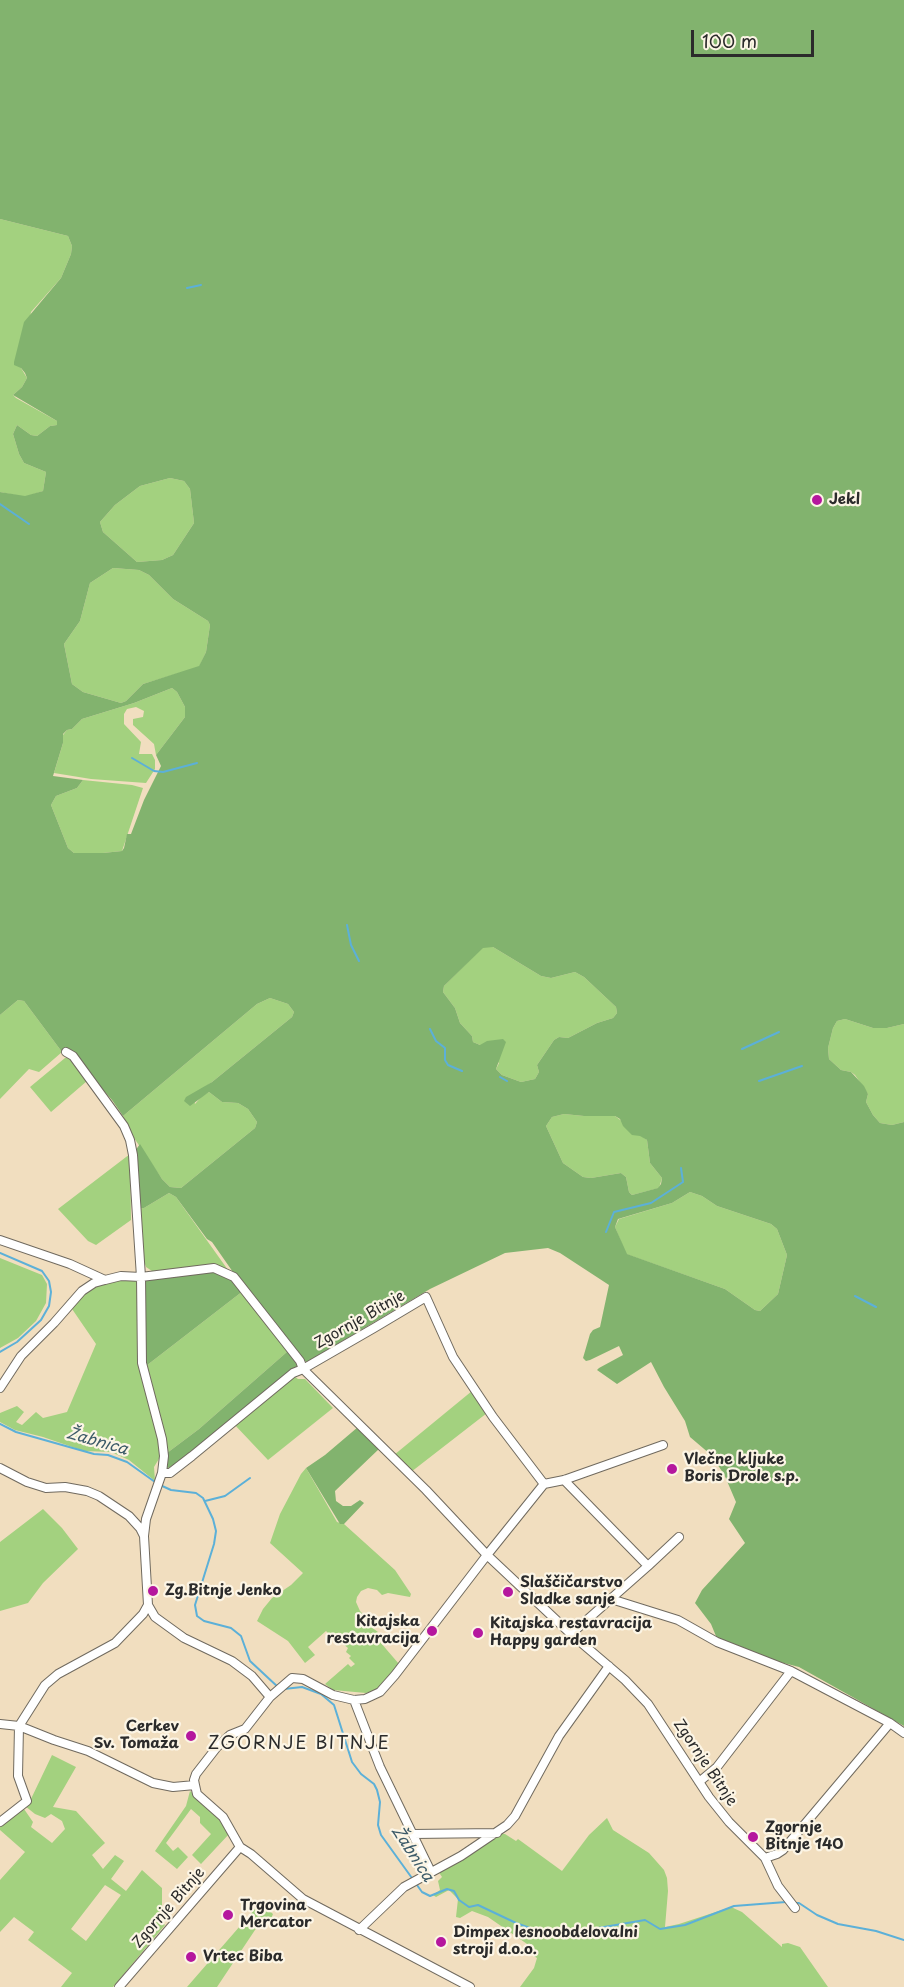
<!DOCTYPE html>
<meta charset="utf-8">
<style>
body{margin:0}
#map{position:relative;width:904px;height:1987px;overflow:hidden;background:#f1debf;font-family:"Playpen Sans",sans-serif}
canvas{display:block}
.scale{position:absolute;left:691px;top:30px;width:123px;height:27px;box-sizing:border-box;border:3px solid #2b2b2b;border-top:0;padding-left:8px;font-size:18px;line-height:21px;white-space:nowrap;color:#2b2b2b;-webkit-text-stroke:4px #fcf5e5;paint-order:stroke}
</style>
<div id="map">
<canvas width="904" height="1987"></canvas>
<div class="scale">100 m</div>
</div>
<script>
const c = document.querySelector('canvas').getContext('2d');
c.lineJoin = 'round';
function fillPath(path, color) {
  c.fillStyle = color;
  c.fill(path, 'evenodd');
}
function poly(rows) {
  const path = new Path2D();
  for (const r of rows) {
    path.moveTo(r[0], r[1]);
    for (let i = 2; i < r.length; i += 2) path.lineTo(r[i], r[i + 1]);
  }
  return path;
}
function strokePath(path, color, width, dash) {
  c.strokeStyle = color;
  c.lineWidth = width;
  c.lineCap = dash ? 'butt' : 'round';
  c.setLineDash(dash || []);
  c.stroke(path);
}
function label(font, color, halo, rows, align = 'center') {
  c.font = font + ' "Playpen Sans",sans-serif';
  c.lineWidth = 4.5;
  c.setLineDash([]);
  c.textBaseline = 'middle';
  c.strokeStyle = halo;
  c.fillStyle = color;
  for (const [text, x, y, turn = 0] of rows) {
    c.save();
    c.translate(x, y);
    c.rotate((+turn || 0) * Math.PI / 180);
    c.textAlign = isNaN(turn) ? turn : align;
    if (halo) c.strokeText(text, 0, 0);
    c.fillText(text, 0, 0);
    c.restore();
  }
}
fillPath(poly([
 [0,219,68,236,72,246,71,254,61,278,31,312,21,368,27,378,22,387,13,395,16,398,57,421,57,425,50,426,37,436,31,435,17,425,13,434,19,454,24,463,46,472,43,491,25,497,0,492],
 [170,478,184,481,190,489,194,523,173,555,162,560,137,562,103,532,100,522,115,505,140,486],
 [113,568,139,570,149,575,173,599,208,621,210,625,206,652,199,667,143,684,126,701,121,703,83,692,72,684,64,644,80,621,90,583],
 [172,688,177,692,185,707,185,717,156,755,154,744,133,725,133,719,143,717,144,711,136,707,127,709,124,714,124,724,141,742,139,754,152,754,155,760,155,769,146,783,91,779,54,773,63,743,63,735,67,730,72,729,82,719,134,703],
 [83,780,132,785,143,788,122,851,103,853,74,853,68,848,51,805,56,796,77,788],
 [483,947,493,947,541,976,551,978,575,972,584,977,616,1007,617,1013,613,1018,597,1023,568,1038,559,1037,554,1040,537,1065,539,1072,535,1079,521,1082,502,1075,496,1069,499,1063,480,1045,473,1042,472,1036,460,1023,455,1008,443,992,444,986],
 [270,998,288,1004,294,1012,292,1017,212,1082,193,1095,195,1104,202,1096,209,1092,222,1102,238,1103,248,1109,257,1122,255,1128,181,1188,170,1187,162,1179,134,1138,123,1116,257,1004],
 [18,1000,24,1001,62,1052,39,1072,29,1069,0,1099,0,1015],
 [845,1019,873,1028,887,1028,904,1024,904,1122,892,1125,880,1123,873,1115,866,1102,868,1094,855,1075,851,1072,841,1070,829,1059,828,1048,833,1028,837,1021],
 [71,1057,87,1081,51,1112,30,1087,65,1058],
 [564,1114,584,1116,615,1116,647,1140,650,1163,662,1178,659,1188,632,1195,629,1192,626,1177,621,1173,591,1178,583,1177,563,1163,546,1126,552,1117],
 [130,1154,131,1220,96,1245,88,1241,58,1209],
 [690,1192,702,1196,717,1206,771,1224,777,1229,787,1255,778,1294,760,1311,755,1310,725,1289,626,1254,615,1227,619,1219,672,1203],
 [169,1193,176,1197,228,1270,216,1267,152,1271,146,1267,142,1255,138,1209,144,1208],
 [0,1258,42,1275,47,1284,46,1303,36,1321,18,1338,0,1348],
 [121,1278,138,1280,139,1363,156,1427,160,1457,154,1467,155,1481,129,1460,111,1452,84,1451,43,1437,15,1430,0,1422,0,1413,17,1406,24,1412,16,1422,22,1425,36,1412,43,1418,67,1412,96,1344,70,1306,92,1286],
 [243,1291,288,1351,199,1429,167,1453,150,1375,147,1374,146,1366],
 [294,1376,298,1379,305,1379,333,1408,268,1460,233,1423],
 [472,1391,487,1413,411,1472,394,1455],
 [306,1468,337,1522,344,1524,395,1570,411,1594,410,1597,388,1593,382,1595,377,1590,368,1588,361,1591,357,1597,356,1602,360,1611,371,1623,371,1627,378,1632,374,1635,399,1664,376,1690,366,1693,333,1690,325,1684,348,1664,351,1667,355,1664,349,1658,351,1656,346,1652,348,1648,342,1643,339,1644,326,1631,308,1647,315,1655,305,1663,288,1641,257,1621,263,1609,272,1598,291,1585,303,1573,270,1543,280,1514,301,1474],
 [43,1509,62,1528,78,1549,43,1583,28,1603,0,1611,0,1542],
 [52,1755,76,1767,53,1807,76,1811,105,1843,92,1855,103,1869,115,1855,124,1861,111,1879,126,1891,142,1870,162,1888,162,1922,165,1925,113,1987,61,1987,72,1973,28,1940,34,1932,14,1917,0,1932,0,1880,25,1852,0,1830,0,1825,24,1809,33,1822,31,1827,52,1843,65,1829,62,1821,51,1814,45,1818,35,1814,25,1806,30,1801],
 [105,1885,121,1895,86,1941,71,1929],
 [190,1791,219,1815,230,1833,201,1864,192,1855,211,1834,200,1823,200,1817,191,1809,166,1843,173,1851,178,1847,188,1857,177,1869,155,1851,186,1806],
 [607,1818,613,1830,649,1853,664,1870,667,1878,668,1891,665,1927,679,1924,731,1907,742,1912,782,1947,782,1944,788,1943,800,1947,828,1987,520,1987,534,1968,537,1958,532,1955,530,1946,488,1917,472,1911,460,1918,456,1917,458,1899,449,1890,436,1897,433,1895,440,1890,438,1881,442,1877,438,1871,502,1834,505,1834,516,1841,518,1839,562,1871,589,1835],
 [260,1903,273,1914,270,1921,263,1918,217,1987,187,1987]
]), '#a3d17f');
fillPath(poly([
 [0,0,904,0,904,1024,887,1028,873,1028,845,1019,837,1021,833,1028,828,1048,829,1059,841,1070,851,1072,864,1086,868,1094,866,1102,873,1115,880,1123,892,1125,904,1122,904,1726,799,1667,757,1656,718,1641,711,1624,695,1603,702,1590,745,1543,729,1519,736,1502,724,1474,710,1454,690,1437,685,1421,664,1387,651,1362,617,1384,597,1370,599,1368,623,1355,619,1346,590,1360,586,1361,583,1358,590,1334,593,1330,600,1327,609,1285,560,1253,548,1248,505,1253,430,1289,307,1362,303,1360,235,1275,212,1242,207,1239,176,1197,169,1193,144,1208,138,1209,135,1151,140,1144,162,1179,170,1187,181,1188,255,1128,257,1122,248,1109,238,1103,222,1102,209,1092,190,1106,184,1101,186,1097,212,1082,292,1017,294,1012,288,1004,270,998,257,1004,123,1116,112,1100,67,1049,62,1052,24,1001,18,1000,0,1015,0,492,25,496,43,491,46,472,24,463,19,454,13,434,17,425,31,435,37,436,50,426,57,425,57,421,13,395,22,387,27,378,25,373,21,368,14,365,14,362,24,322,61,278,71,254,72,246,68,236,0,219],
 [170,478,184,481,190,489,194,523,173,555,162,560,137,562,103,532,100,522,115,505,140,486],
 [113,568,139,570,149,575,173,599,208,621,210,625,206,652,199,666,143,684,126,701,121,703,83,692,72,684,64,644,80,621,90,583],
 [172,688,177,692,185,707,185,717,156,755,161,766,144,800,131,834,127,834,124,848,122,851,103,853,74,853,68,848,51,805,56,796,77,788,83,780,53,776,63,743,63,734,67,730,72,729,82,719,134,703],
 [493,947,541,976,551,978,575,972,584,977,616,1007,617,1013,613,1018,597,1023,568,1038,559,1037,554,1040,537,1065,539,1072,535,1079,521,1082,502,1075,496,1069,506,1042,503,1039,487,1041,480,1045,473,1042,472,1036,460,1023,455,1008,443,992,444,986,483,948],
 [564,1114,584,1116,615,1116,620,1119,623,1126,632,1135,640,1136,647,1140,650,1163,662,1178,661,1184,658,1188,632,1195,629,1192,626,1177,621,1173,591,1178,583,1177,563,1163,546,1126,552,1117],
 [690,1192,702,1196,717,1206,771,1224,777,1229,787,1255,778,1294,760,1311,755,1310,725,1289,627,1254,615,1227,618,1219,672,1203],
 [213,1271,234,1279,243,1291,146,1366,144,1278],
 [288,1351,299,1366,177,1463,168,1468,165,1467,167,1453,199,1429],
 [358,1427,380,1448,335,1491,336,1501,343,1506,351,1506,360,1500,364,1503,344,1524,340,1524,306,1468,325,1455]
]), '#82b36e');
strokePath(poly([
 [187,288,201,285],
 [0,504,29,524],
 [132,758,154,771,163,772,197,763],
 [347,925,351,945,359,961],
 [430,1029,436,1041,445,1048,445,1060,448,1065,462,1071],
 [742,1049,779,1032],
 [500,1077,507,1081],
 [759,1081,802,1066],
 [606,1232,614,1212,651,1203,683,1182,681,1168],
 [0,1253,42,1271,49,1281,51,1292,49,1306,41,1320,17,1342,0,1352],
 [855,1296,876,1307],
 [0,1424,16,1432,94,1454,108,1455,127,1462,155,1482],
 [160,1485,171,1490,196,1493,203,1498,213,1519,216,1531,214,1544,195,1605,197,1616,204,1621,231,1628,241,1636,250,1661,279,1688],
 [205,1501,225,1496,250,1478],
 [284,1689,302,1687,321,1694,334,1705,352,1762,361,1774,374,1784,377,1790,380,1802,378,1825,381,1835,422,1892,430,1896,447,1889,454,1891,459,1900,469,1907,478,1905,516,1923,544,1933,569,1933,645,1920,660,1929,685,1925,734,1906,786,1902],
 [794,1903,799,1903,817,1915,838,1924,876,1931,904,1940]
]), '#5cb0d8', 2);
const minor = poly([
 [66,1052,73,1056,124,1126,130,1140,133,1155,141,1277,142,1363,162,1439,164,1456,162,1473,146,1519,144,1536],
 [0,1240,70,1264,105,1280,121,1276,141,1277,214,1268,234,1277,300,1361,303,1369,426,1490,487,1555,544,1484,493,1417,453,1357,426,1297,374,1328,303,1369,293,1373,192,1456,170,1473,162,1473],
 [0,1388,21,1356,54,1323,82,1291,94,1283,105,1280],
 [0,1468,27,1482,46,1488,65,1487,87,1491,99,1496,129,1516,140,1528,144,1536,148,1605,155,1617,184,1638,232,1661,252,1676,270,1697],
 [564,1480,648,1566,571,1634],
 [544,1484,564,1480,663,1445],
 [648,1566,679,1537],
 [611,1599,678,1620,717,1642,791,1671,890,1723,904,1733],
 [354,1700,380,1767,431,1872],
 [0,1724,19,1726,54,1740,88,1751,153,1783,173,1787,195,1785],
 [699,1782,717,1767,791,1671],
 [0,1822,27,1801,18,1776,19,1726,45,1685,58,1674,115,1643,143,1614,148,1605],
 [413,1834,497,1833],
 [240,1847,251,1854,303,1899,470,1987],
 [765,1858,778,1886,795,1908],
 [359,1930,404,1887,461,1856,507,1825,515,1816,559,1736,609,1666],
 [119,1987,240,1847,223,1817,197,1794,195,1785,194,1780,196,1774,217,1747,230,1735,245,1729,270,1697,292,1678,303,1679,333,1695,354,1700,365,1699,380,1692,395,1675,487,1555,571,1634,625,1680,648,1704,709,1797,729,1822,765,1858,777,1854,783,1850,890,1723]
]);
strokePath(minor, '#706a5f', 10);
strokePath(minor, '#fff', 8);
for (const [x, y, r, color] of [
 [817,500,6,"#b5179e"],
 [672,1469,6,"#b5179e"],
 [153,1591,6,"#b5179e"],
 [508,1592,6,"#b5179e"],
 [432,1631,6,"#b5179e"],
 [478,1633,6,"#b5179e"],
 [191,1736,6,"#b5179e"],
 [753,1837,6,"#b5179e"],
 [228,1915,6,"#b5179e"],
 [441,1942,6,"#b5179e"],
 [191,1957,6,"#b5179e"]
]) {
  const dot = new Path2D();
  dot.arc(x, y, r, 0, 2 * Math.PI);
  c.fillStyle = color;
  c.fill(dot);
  strokePath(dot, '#fcf5e5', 2);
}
label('bold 15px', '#2b2b2b', '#fcf5e5', [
 ["Jekl",829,500],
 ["Vlečne kljuke",684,1460],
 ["Boris Drole s.p.",684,1477],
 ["Slaščičarstvo",520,1583],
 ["Sladke sanje",520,1600],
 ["Zg.Bitnje Jenko",165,1591],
 ["Kitajska",420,1622,"right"],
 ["restavracija",420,1639,"right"],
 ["Kitajska restavracija",490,1624],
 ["Happy garden",490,1641],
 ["Cerkev",179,1727,"right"],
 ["Sv. Tomaža",179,1744,"right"],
 ["Zgornje",765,1828],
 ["Bitnje 140",765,1845],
 ["Trgovina",240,1906],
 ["Mercator",240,1923],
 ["Dimpex lesnoobdelovalni",453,1933],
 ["stroji d.o.o.",453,1950],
 ["Vrtec Biba",203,1957]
], 'left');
label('15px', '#2b2b2b', '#fcf5e5', [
 ["Zgornje Bitnje",360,1320,-30],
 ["Zgornje Bitnje",705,1763,56],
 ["Zgornje Bitnje",169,1908,-49]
]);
label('italic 16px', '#3c5a68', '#fcf5e5', [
 ["Žabnica",97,1442,16],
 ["Žabnica",412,1854,57]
]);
c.letterSpacing = '1.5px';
label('18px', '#2b2b2b', '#fcf5e5', [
 ["ZGORNJE BITNJE",299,1744]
]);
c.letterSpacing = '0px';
</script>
